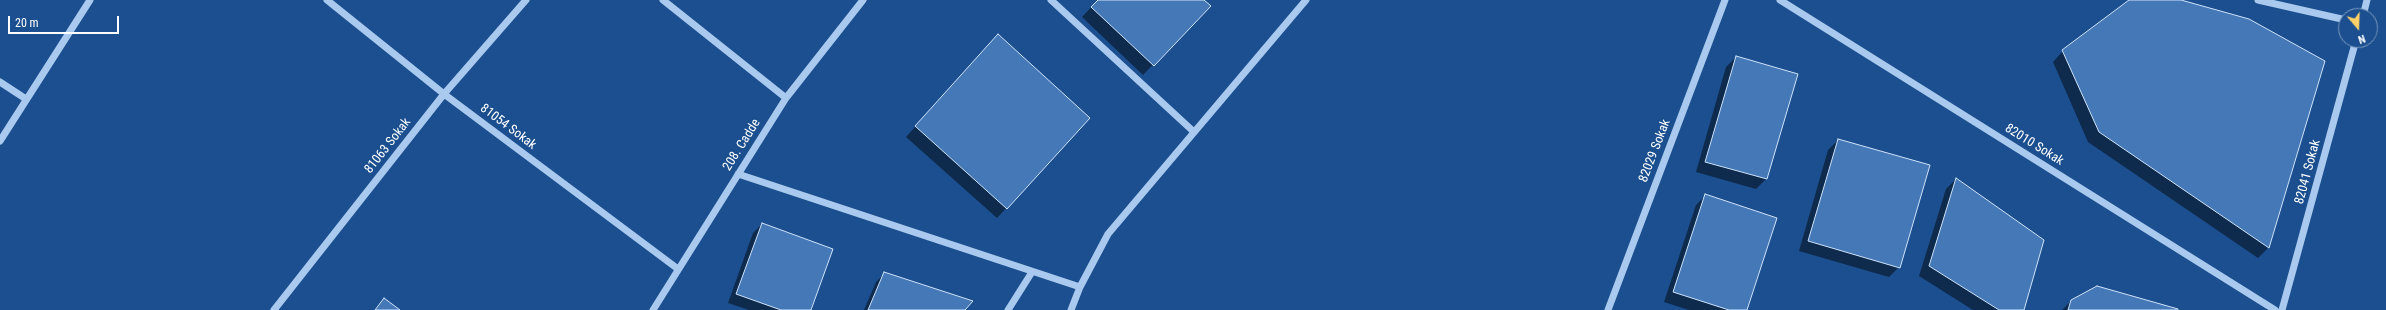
<!DOCTYPE html>
<style>
body{margin:0}
#map{position:relative;width:2386px;height:310px;overflow:hidden;background:#1b4f8f;font-family:"Roboto Condensed",sans-serif}
canvas{display:block}
.north{position:absolute;left:2338px;top:8px;width:40px;height:40px;box-sizing:border-box;background:#1b4f8f;border:1px solid #7695bc;border-radius:50%;rotate:161deg;font-size:11px;font-weight:700;line-height:16px;text-align:center;color:#fff}
.north::after{content:'';display:block;margin:auto;width:14px;height:18px;background:#ffd166;clip-path:polygon(50% 0,100% 100%,50% 72%,0 100%)}
.scale{position:absolute;left:8px;top:16px;width:111px;height:18px;box-sizing:border-box;border:2px solid #fff;border-top:0;padding-left:5px;font-size:12px;line-height:14px;white-space:nowrap;color:#fff;-webkit-text-stroke:3px #1b4f8f;paint-order:stroke}
</style>
<div id="map">
<canvas width="2386" height="310"></canvas>
<div class="north">N</div>
<div class="scale">20 m</div>
</div>
<script>
const c = document.querySelector('canvas').getContext('2d');
c.lineJoin = 'round';
function fillPath(path, color) {
  c.fillStyle = color;
  c.fill(path, 'evenodd');
}
function poly(rows) {
  const path = new Path2D();
  for (const r of rows) {
    path.moveTo(r[0], r[1]);
    for (let i = 2; i < r.length; i += 2) path.lineTo(r[i], r[i + 1]);
  }
  return path;
}
function strokePath(path, color, width, dash) {
  c.strokeStyle = color;
  c.lineWidth = width;
  c.lineCap = dash ? 'butt' : 'round';
  c.setLineDash(dash || []);
  c.stroke(path);
}
function label(font, color, halo, rows, align = 'center') {
  c.font = font + ' "Roboto Condensed",sans-serif';
  c.lineWidth = 3;
  c.setLineDash([]);
  c.textBaseline = 'middle';
  c.strokeStyle = halo;
  c.fillStyle = color;
  for (const [text, x, y, turn = 0] of rows) {
    c.save();
    c.translate(x, y);
    c.rotate((+turn || 0) * Math.PI / 180);
    c.textAlign = isNaN(turn) ? turn : align;
    if (halo) c.strokeText(text, 0, 0);
    c.fillText(text, 0, 0);
    c.restore();
  }
}
fillPath(poly([
 [1098,0,1203,0,1209,6,1143,75,1082,17],
 [2130,0,2177,0,2324,61,2268,248,2258,258,2088,142,2053,62,2063,51],
 [988,46,1089,118,997,218,906,137],
 [1736,57,1766,179,1756,189,1696,172,1726,67],
 [1838,140,1899,267,1889,277,1799,251,1828,150],
 [1956,179,2023,310,1973,310,1919,276,1946,189],
 [1706,195,1746,310,1689,310,1664,302,1696,205],
 [762,224,810,310,749,310,728,303,753,233],
 [884,274,963,310,864,310,876,282],
 [2071,301,2176,310,2062,310]
]), '#0007');
const building = poly([
 [1098,0,1204,0,1211,6,1154,66,1091,7,1098,0],
 [2129,0,2181,0,2249,19,2325,61,2269,248,2099,132,2062,50,2129,0],
 [998,34,1090,118,1007,209,915,126,998,34],
 [1736,56,1798,74,1767,179,1705,162,1736,56],
 [1838,139,1930,165,1900,268,1808,241,1838,139],
 [1956,178,2044,240,2024,310,1999,310,1929,266,1956,178],
 [1705,194,1777,218,1747,310,1729,310,1673,292,1705,194],
 [762,223,833,249,811,310,781,310,736,294,762,223],
 [884,272,973,301,965,310,868,310,884,272],
 [2097,286,2178,309,2178,310,2068,310,2071,300,2097,286],
 [384,298,400,310,375,310,384,298]
]);
fillPath(building, '#4478b7');
strokePath(building, '#cfe3fa', 1);
strokePath(poly([
 [327,0,444,94,678,269],
 [663,0,786,98],
 [1051,0,1194,132],
 [1780,0,2275,310],
 [2258,0,2346,20],
 [2363,16,2367,0],
 [0,82,26,99],
 [0,141,90,0],
 [738,174,1080,287],
 [274,310,444,94,526,0],
 [653,310,786,98,863,0],
 [1008,310,1032,272],
 [1071,310,1080,287,1108,234,1306,0],
 [1608,310,1725,0],
 [2282,310,2356,40]
]), '#a9c9ee', 7);
label('13px', '#fff', '#1b4f8f', [
 ["81054 Sokak",508,127,37],
 ["208. Cadde",742,145,-58],
 ["82010 Sokak",2034,145,32],
 ["81063 Sokak",388,146,-52],
 ["82029 Sokak",1655,151,-69],
 ["82041 Sokak",2308,172,-75]
]);
</script>
